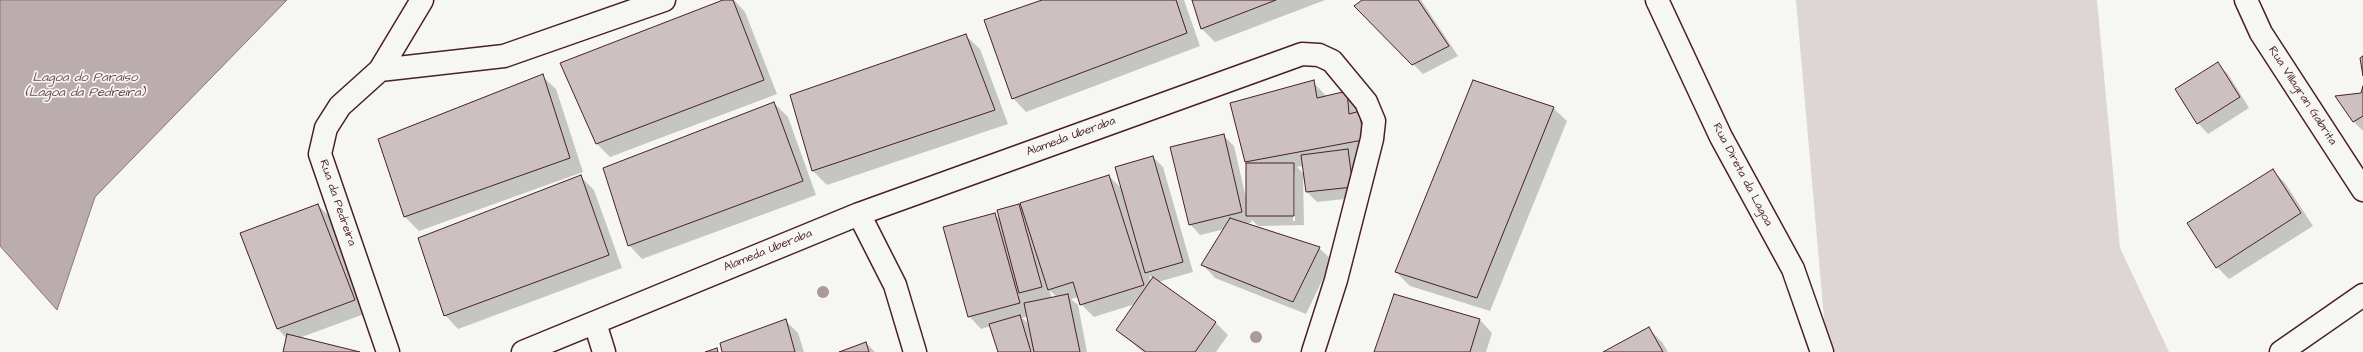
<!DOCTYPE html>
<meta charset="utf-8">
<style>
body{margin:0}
canvas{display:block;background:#f6f6f2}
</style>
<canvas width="2363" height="352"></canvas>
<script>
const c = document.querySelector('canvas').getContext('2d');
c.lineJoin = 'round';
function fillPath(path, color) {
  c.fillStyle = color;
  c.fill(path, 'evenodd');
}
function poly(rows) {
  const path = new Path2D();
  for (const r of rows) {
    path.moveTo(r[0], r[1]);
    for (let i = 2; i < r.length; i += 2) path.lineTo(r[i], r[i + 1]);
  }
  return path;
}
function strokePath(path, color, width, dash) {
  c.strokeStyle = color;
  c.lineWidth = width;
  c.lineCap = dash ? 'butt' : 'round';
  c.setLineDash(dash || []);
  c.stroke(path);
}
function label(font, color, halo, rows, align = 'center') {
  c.font = font + ' "Architects Daughter",sans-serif';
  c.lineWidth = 3.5;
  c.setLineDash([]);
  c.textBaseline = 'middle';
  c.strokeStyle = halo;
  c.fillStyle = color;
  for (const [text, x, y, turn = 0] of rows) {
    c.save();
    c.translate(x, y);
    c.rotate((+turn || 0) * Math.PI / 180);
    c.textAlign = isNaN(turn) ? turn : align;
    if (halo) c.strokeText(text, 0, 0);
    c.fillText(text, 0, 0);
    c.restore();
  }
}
fillPath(poly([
 [1796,0,2097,0,2120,248,2169,352,1827,352]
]), '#ddd6d5');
const water = poly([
 [0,0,287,0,95,197,57,310,0,246,0,0]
]);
fillPath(water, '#bbadae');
strokePath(water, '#8e747a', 1);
fillPath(poly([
 [726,0,734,0,745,12,777,94,610,157,597,144],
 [1045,0,1184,0,1200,46,1026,112,1013,98],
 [1193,0,1325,0,1215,42,1201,28],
 [1364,0,1421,0,1458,56,1423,74,1356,7],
 [966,36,980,49,1008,124,827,185,813,171,791,96],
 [2218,64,2228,74,2249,108,2208,134,2198,123,2177,89],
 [542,76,556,89,583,172,419,231,405,217,379,139],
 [1313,82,1327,97,1347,92,1359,104,1375,153,1354,157,1358,160,1363,197,1317,202,1307,192,1303,177,1304,225,1258,226,1251,219,1252,222,1246,224,1319,248,1332,260,1306,314,1215,278,1203,265,1225,229,1200,235,1190,224,1224,136,1234,146,1246,198,1248,164,1246,161],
 [1303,166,1305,175,1297,167],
 [1293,173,1295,173,1295,221,1293,221],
 [2363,91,2363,131,2354,122,2337,97,2362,94],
 [774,103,788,117,816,195,642,259,629,245],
 [1553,108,1567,121,1490,311,1410,286,1396,272],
 [1153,157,1163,167,1193,272,1158,282,1215,322,1228,335,1216,352,1143,352,1117,330,1135,304,1094,317,1081,304,1079,297,1071,299,1078,305,1087,352,999,352,991,326,981,329,969,316,995,215,1001,221,1019,205,1023,209,1109,176,1123,190],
 [1149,275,1153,279,1151,282],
 [1049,290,1057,297,1052,298],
 [1028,316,1030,325,1022,318],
 [2272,170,2285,183,2313,226,2229,279,2217,267],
 [581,177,594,190,622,268,458,329,445,315],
 [318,205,330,217,367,313,299,338,356,352,284,352,287,339,278,329,241,233],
 [785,320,798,333,804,352,723,352],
 [1480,320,1492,333,1486,352,1375,352],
 [1648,328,1662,342,1668,352,1605,352],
 [866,343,875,352,842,352]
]), '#0003');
const building = poly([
 [723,0,733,0,764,80,596,144,560,63,723,0],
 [1042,0,1176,0,1187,33,1012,99,984,20,1042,0],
 [1192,0,1276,0,1201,29,1192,0],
 [1362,0,1418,0,1449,46,1412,65,1354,6,1362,0],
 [966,34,995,110,812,171,790,95,966,34],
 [2363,56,2363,76,2360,58,2363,56],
 [2218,62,2240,97,2197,124,2175,89,2218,62],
 [543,74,570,158,404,217,378,139,543,74],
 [1314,80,1317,98,1347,91,1349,114,1360,111,1363,140,1245,162,1230,103,1314,80],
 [1473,80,1554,107,1477,298,1395,272,1473,80],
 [2363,86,2363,116,2353,122,2335,96,2361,93,2363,86],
 [774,102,803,181,628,246,603,168,774,102],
 [1224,134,1242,212,1189,225,1170,147,1224,134],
 [1348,149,1353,187,1306,192,1301,155,1348,149],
 [1153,156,1183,262,1145,273,1115,167,1153,156],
 [1246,163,1294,163,1294,216,1246,216,1246,163],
 [2273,169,2301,213,2216,268,2187,223,2273,169],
 [581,175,609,255,444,316,418,238,581,175],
 [1109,175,1144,285,1080,305,1073,282,1048,290,1020,203,1109,175],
 [318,204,355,300,277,329,240,233,318,204],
 [1019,204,1042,287,1019,293,997,210,1019,204],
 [995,213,1020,303,968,317,943,227,995,213],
 [1230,218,1320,247,1293,302,1201,265,1230,218],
 [1153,277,1216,322,1195,352,1146,352,1116,330,1153,277],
 [1068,294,1080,352,1034,352,1024,303,1068,294],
 [1394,294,1480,319,1470,352,1374,352,1394,294],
 [1020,315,1031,352,998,352,989,324,1020,315],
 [786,319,795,352,722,352,720,343,786,319],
 [1649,327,1663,352,1603,352,1649,327],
 [287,334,360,352,283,352,287,334],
 [866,342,869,352,839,352,866,342],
 [717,348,718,352,705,352,717,348]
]);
fillPath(building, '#ccc1c0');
strokePath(building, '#4a1f2b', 1);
const minor = poly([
 [1657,0,1721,137,1793,269,1822,352],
 [2246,0,2261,33,2363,190],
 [380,70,504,56,664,0],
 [859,214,895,285,915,352],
 [595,323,604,352],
 [388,352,320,154,326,128,340,106,380,70,422,0],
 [523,352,859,214,1302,54,1319,55,1332,61,1366,102,1374,121,1372,139,1336,280,1313,352],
 [2281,352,2363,295]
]);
strokePath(minor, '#4a1f2b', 25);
strokePath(minor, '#f6f6f2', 22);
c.fillStyle = '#ac999c';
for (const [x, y] of [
 [823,292],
 [1256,337]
]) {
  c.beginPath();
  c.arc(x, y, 6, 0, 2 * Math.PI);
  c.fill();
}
label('12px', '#4a1f2b', '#f6f6f2', [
 ["Rua Villagran Gabrita",2302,96,57],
 ["Alameda Uberaba",1071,137,-20],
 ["Rua Direta da Lagoa",1742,175,62],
 ["Rua da Pedreira",337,203,71],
 ["Alameda Uberaba",768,251,-22]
]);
label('italic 13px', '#6c4a52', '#f6f6f2', [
 ["Lagoa do Paraíso",85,78],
 ["(Lagoa da Pedreira)",85,93]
]);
</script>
